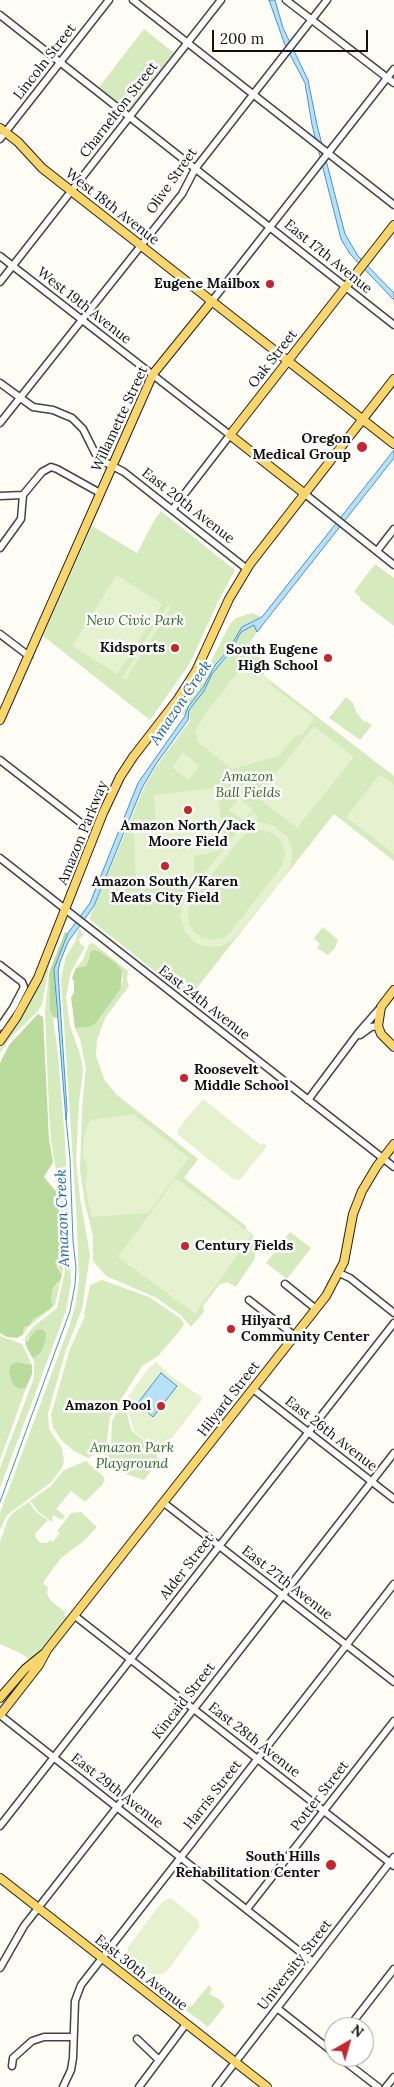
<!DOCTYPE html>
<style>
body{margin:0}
#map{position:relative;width:394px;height:2087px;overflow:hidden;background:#fffdf5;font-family:Lora,serif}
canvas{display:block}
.north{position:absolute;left:324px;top:2017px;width:50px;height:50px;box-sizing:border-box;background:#fff;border:1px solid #a0a0a0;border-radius:50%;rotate:38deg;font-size:14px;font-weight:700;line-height:20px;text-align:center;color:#111}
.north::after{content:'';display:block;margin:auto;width:18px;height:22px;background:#c4262e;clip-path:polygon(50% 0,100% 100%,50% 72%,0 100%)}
.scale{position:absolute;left:212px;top:30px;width:156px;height:22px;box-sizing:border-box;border:2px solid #111;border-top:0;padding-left:6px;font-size:15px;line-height:18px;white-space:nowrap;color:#111;-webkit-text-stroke:4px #fff;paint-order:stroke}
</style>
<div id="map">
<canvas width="394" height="2087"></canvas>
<div class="north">N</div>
<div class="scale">200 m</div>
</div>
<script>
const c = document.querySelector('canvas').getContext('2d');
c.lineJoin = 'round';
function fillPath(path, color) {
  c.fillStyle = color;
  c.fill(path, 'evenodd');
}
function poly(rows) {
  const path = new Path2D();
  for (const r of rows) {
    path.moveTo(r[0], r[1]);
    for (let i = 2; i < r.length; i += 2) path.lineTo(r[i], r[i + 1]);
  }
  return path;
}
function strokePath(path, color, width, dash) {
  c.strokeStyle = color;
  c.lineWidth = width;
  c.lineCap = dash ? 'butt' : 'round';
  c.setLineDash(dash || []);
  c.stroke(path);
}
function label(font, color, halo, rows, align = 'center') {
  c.font = font + ' Lora,serif';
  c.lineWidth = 5;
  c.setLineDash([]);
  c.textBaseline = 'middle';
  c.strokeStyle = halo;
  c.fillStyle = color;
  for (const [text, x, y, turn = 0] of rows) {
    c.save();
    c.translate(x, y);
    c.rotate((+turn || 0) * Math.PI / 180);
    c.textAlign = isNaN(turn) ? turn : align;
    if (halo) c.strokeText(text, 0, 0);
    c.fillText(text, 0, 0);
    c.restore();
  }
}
fillPath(poly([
 [144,29,174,53,131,108,128,110,99,87],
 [161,511,235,570,217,604,190,663,150,720,43,636,92,526,137,553,155,519],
 [375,564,394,578,394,626,360,600,360,597,355,593,355,590],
 [252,613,262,617,242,627,227,652,215,665,204,686,188,707,185,716,179,712,198,687,230,624,236,618],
 [254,625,257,632,247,647,270,666,263,675,394,776,394,861,334,814,189,998,89,919,145,786,156,767,190,721,189,710,204,691,212,674,230,653,241,632],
 [346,697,353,703,356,712,364,722,366,721,372,725,360,740,329,718],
 [323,927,338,940,335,948,328,955,317,948,320,944,314,938],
 [79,928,84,935,79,939,80,944,85,947,71,972,66,997,70,1026,80,1054,83,1069,79,1103,76,1161,80,1198,90,1255,82,1309,66,1350,48,1413,49,1429,62,1448,64,1462,61,1469,50,1483,7,1515,0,1530,0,1513,70,1324,76,1302,79,1279,76,1207,61,979,66,956,75,942],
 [93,943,128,971,127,980,129,986,105,1018,97,1040,96,1056,105,1081,117,1095,198,1159,184,1178,246,1226,246,1229,253,1235,256,1241,255,1258,236,1287,228,1282,220,1284,203,1306,204,1312,191,1327,182,1316,157,1298,106,1276,93,1261,93,1236,85,1204,80,1170,82,1108,86,1068,80,1039,75,1028,82,1028,121,988,123,980,122,971,89,956,86,966,76,968,83,960,89,944],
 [50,961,42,1004,38,1011,11,1037,0,1053,0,1048,34,996],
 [49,973,50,1010,53,1017,58,1054,65,1141,71,1283,66,1311,0,1488,0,1468,34,1378,34,1362,32,1357,35,1357,29,1337,25,1344,25,1338,33,1327,57,1308,65,1271,60,1194,51,1141,49,1110,45,1012],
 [290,1232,311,1248,287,1279,266,1263],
 [62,1253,63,1269,55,1305,28,1327,23,1335,17,1338,23,1334,24,1327,32,1319,49,1310,52,1290,58,1284,58,1255],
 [102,1280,149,1297,180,1318,184,1324,181,1329,158,1356,142,1366,110,1417,106,1448,88,1458,74,1451,62,1441,53,1427,51,1415,70,1349,85,1316,84,1315,90,1285],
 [0,1336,22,1344,32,1365,17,1362,20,1389,26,1388,0,1460],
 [122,1403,125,1404,131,1430,158,1452,157,1456,159,1461,144,1480,120,1472,111,1464,104,1454,111,1444,112,1421],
 [86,1461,103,1476,105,1480,102,1485,85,1502,71,1491,56,1509,65,1516,62,1520,53,1515,52,1522,38,1511,30,1501,51,1486,64,1470],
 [29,1502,36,1512,48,1520,35,1534,36,1538,41,1543,47,1543,50,1540,53,1542,60,1533,57,1531,71,1513,81,1512,97,1527,84,1541,61,1558,44,1581,43,1584,48,1587,47,1593,50,1600,65,1612,64,1616,67,1618,47,1643,29,1660,24,1655,0,1644,0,1542,8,1519,14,1512],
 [209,1985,212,1989,209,1994,219,1999,225,2006,208,2027,169,1997,173,1993,191,2007]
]), '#d5ebbd');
fillPath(poly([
 [65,932,68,933,54,969,57,1018,53,1017,50,1010,49,973],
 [94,950,100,952,117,964,122,971,121,988,95,1024,89,1027,75,1028,71,997,74,993,74,981,72,978,76,968,86,966,91,952],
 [38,1014,43,1017,49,1140,53,1162,44,1177,58,1194,62,1253,58,1255,57,1267,62,1277,52,1290,51,1302,53,1305,49,1310,33,1319,30,1325,24,1327,23,1334,17,1338,7,1337,0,1333,0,1063,9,1045],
 [41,1329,46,1333,45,1342,41,1352,35,1357,32,1357,25,1344,36,1330],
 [17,1362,32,1365,32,1374,26,1388,20,1389,13,1385,9,1371,11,1365]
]), '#b9dc9c');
fillPath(poly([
 [117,575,162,604,117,674,72,646],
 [168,605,171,607,126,679,122,678],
 [250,665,271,682,272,686,314,718,303,734,295,736,279,756,232,769,198,742,195,731,205,714,242,667],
 [314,726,354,757,297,828,257,797],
 [183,753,200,766,188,780,172,767],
 [380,774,394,785,394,854,346,817],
 [214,788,217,791,225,843,219,851,194,856,194,875,189,881,141,888,136,884,134,831,156,826,154,795],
 [239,798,253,809,244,821,229,810],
 [253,812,258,817,254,823,265,823,275,826,288,838,292,848,291,865,286,875,234,939,219,947,203,946,193,941,185,932,180,916,182,905,187,895],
 [255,830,268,831,279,838,283,845,285,854,282,866,229,934,222,938,213,940,201,937,194,932,189,924,188,911,190,903,240,839,247,833],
 [203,1099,261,1145,263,1143,267,1146,240,1180,233,1179,178,1135,178,1130,185,1120],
 [133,1114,189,1158,148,1213,92,1217,88,1201,85,1184,87,1176,87,1165,83,1158,84,1138,87,1126,91,1120],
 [176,1178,252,1235,195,1314,118,1257],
 [156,1361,168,1374,203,1398,168,1443,166,1442,162,1447,158,1444,154,1448,134,1431,126,1405,127,1398,151,1365,152,1366],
 [167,1899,172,1899,198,1920,200,1926,169,1969,163,1974,155,1975,148,1972,132,1960,128,1954,128,1947,161,1903]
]), '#e6f2cf');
const water = poly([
 [269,0,275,0,283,28,308,80,317,125,345,234,358,256,394,293,394,300,350,254,341,239,312,125,305,83,285,45,269,0],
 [394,450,394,458,257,632,254,625,241,632,230,652,212,674,204,691,189,710,188,720,156,764,142,788,94,906,68,942,60,962,58,972,67,1111,66,1120,54,969,68,933,90,903,138,783,185,716,188,707,204,686,215,665,227,652,242,627,262,617,394,450],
 [161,1373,177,1386,153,1417,137,1404,161,1373]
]);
fillPath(water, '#b9e0f7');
strokePath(water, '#3f96cf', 1);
strokePath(poly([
 [0,1502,70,1311,75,1285,76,1268,73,1241,70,1158,66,1119]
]), '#3f96cf', 1);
const minor = poly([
 [133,0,394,205],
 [286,0,394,83],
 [0,15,394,325],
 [0,139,109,0],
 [0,256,230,435,172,510],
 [0,282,221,0],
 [212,301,394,69],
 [0,383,33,407,53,410,72,418,83,429,95,453,101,460,124,472,247,569],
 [0,423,182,194,195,169,327,0],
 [305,494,394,565],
 [0,496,23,495,42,472,51,467,57,469,100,493],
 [0,548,21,519,23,495],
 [377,551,394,529],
 [0,634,29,656],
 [0,760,85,826],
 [0,858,394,1167],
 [0,965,22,982,24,987,13,1008,0,1027],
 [360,1035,371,1027,378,1026],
 [308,1100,359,1032,381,1007],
 [339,1273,350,1278,394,1313],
 [285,1284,316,1309],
 [249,1300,295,1336],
 [253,1389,394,1499],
 [164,1503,394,1682],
 [75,1616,394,1866],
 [0,1715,313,1962],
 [0,1826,394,1323],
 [247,1909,394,1721],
 [0,1968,24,1926,394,1453],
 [277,2008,334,2053],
 [349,2027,394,1969],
 [137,2039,159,2060],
 [339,2057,378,2087],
 [12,2066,13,2058,32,2041,44,2037,73,2037],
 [63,2087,71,2070,73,2058,75,2001,81,1985,394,1584],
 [139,2087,186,2024],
 [216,2087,394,1857],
 [386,2087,394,2077]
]);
const major = poly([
 [0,128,18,142,42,168,394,444],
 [305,494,230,435,394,225],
 [0,720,153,374,212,301],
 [394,990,381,1007,378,1026,381,1034,394,1047],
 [0,1041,16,1018,38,978,103,813,120,777,133,757,178,699,196,671,229,599,250,564,394,379],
 [0,1698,25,1669,46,1652],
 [0,1715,39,1665,47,1650,326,1296,344,1262,353,1214,362,1191,377,1166,394,1144],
 [0,1878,267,2087]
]);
strokePath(minor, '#444', 9);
strokePath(major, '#222', 10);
strokePath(minor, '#fff', 6);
strokePath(major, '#f9d66b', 8);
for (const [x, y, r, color] of [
 [270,284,5,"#c4262e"],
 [362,447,6,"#c4262e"],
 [175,648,5,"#c4262e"],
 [328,658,5,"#c4262e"],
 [188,810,5,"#c4262e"],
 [165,866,5,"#c4262e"],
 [184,1078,5,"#c4262e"],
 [185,1246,5,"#c4262e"],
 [231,1329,5,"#c4262e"],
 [161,1406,5,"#c4262e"],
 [331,1865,6,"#c4262e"]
]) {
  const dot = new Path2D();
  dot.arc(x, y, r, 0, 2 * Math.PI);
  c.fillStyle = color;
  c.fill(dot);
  strokePath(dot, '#fff', 2);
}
label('14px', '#111', '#fff', [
 ["Lincoln Street",45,62,-52],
 ["Charnelton Street",119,110,-52],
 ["Olive Street",172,181,-55],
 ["West 18th Avenue",112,207,38],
 ["East 17th Avenue",328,257,39],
 ["West 19th Avenue",84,306,38],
 ["Oak Street",273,359,-52],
 ["Willamette Street",120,419,-65],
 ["East 20th Avenue",188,506,38],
 ["Amazon Parkway",83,833,-68],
 ["East 24th Avenue",204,1003,38],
 ["Hilyard Street",229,1399,-52],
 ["East 26th Avenue",331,1434,38],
 ["Alder Street",187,1567,-52],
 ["East 27th Avenue",287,1583,38],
 ["Kincaid Street",184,1701,-52],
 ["East 28th Avenue",254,1740,38],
 ["East 29th Avenue",117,1791,38],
 ["Harris Street",213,1795,-52],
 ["Potter Street",320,1796,-52],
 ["University Street",295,1965,-52],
 ["East 30th Avenue",141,1973,38]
]);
label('bold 14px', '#111', '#fff', [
 ["Eugene Mailbox",260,284],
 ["Oregon",351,439],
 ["Medical Group",351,455],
 ["Kidsports",165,648],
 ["South Eugene",318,650],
 ["High School",318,666],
 ["Amazon North/Jack",188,826,"center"],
 ["Moore Field",188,842,"center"],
 ["Amazon South/Karen",165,882,"center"],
 ["Meats City Field",165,898,"center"],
 ["Roosevelt",194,1070,"left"],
 ["Middle School",194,1086,"left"],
 ["Century Fields",195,1246,"left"],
 ["Hilyard",241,1321,"left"],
 ["Community Center",241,1337,"left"],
 ["Amazon Pool",151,1406],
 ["South Hills",320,1857],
 ["Rehabilitation Center",320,1873]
], 'right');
label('italic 14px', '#2f6b1f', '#fff', [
 ["New Civic Park",135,621],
 ["Amazon",248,777],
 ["Ball Fields",248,793],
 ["Amazon Park",132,1448],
 ["Playground",132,1464]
]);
label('italic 15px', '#1768a6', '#fff', [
 ["Amazon Creek",181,703,-56],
 ["Amazon Creek",63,1218,-92]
]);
</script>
